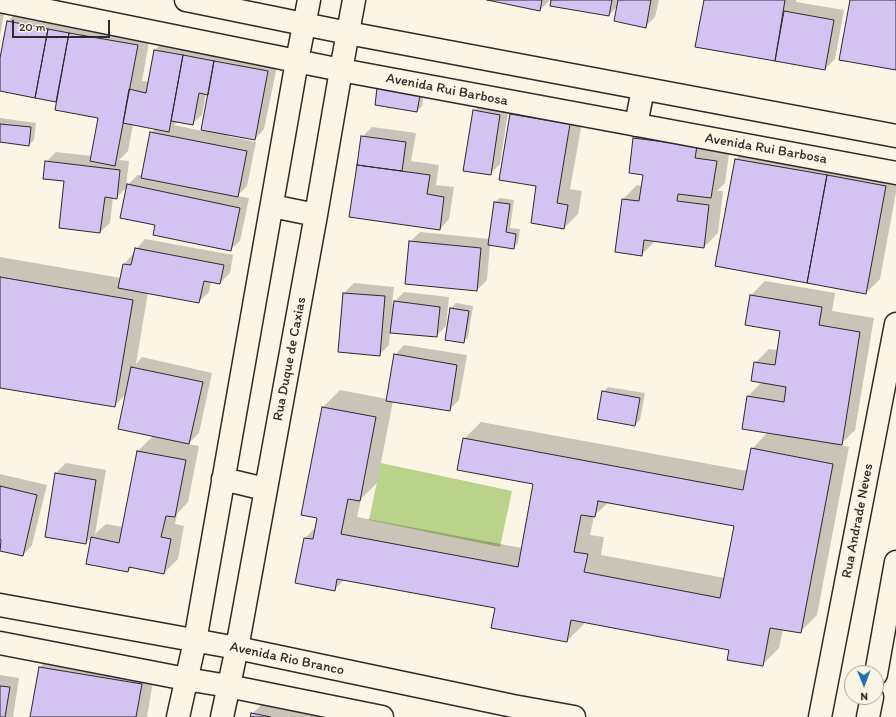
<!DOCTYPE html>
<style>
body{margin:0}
#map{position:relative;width:896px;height:717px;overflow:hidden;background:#fcf5e5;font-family:Itim,sans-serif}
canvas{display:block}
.north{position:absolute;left:844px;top:665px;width:40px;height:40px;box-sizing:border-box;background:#fcf5e5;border:1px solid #a8a49b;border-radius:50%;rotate:179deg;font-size:11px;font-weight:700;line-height:16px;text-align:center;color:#2b2b2b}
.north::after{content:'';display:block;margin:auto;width:14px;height:18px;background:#1f6fb2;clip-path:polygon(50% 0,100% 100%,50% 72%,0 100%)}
.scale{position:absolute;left:12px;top:20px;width:98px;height:18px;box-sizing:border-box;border:2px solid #2b2b2b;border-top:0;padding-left:5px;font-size:12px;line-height:14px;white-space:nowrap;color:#2b2b2b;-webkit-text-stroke:3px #fcf5e5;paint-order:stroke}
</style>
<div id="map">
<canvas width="896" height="717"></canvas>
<div class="north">N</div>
<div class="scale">20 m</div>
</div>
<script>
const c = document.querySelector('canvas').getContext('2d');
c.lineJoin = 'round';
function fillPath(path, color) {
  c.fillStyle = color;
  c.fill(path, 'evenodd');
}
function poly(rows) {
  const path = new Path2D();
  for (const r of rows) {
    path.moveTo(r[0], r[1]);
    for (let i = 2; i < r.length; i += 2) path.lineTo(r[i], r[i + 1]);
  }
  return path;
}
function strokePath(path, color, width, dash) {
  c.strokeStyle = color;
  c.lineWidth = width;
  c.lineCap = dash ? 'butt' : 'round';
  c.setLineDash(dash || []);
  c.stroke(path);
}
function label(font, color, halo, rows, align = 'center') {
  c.font = font + ' Itim,sans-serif';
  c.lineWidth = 3;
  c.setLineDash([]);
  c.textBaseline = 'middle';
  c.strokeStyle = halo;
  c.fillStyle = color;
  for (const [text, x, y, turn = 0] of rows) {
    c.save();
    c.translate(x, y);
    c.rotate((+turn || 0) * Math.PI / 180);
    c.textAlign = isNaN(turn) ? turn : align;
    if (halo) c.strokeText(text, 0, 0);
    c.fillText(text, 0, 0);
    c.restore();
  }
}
fillPath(poly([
 [381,463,512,491,500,547,369,520]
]), '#bad38a');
fillPath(poly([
 [0,0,6,0,0,36],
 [492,0,550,0,540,10],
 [552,0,659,0,655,17,645,27,618,6,609,15],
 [705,0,796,0,796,2,844,10,835,59,825,69,776,58,774,60],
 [18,11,151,31,142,81,149,82,155,50,165,40,278,61,264,129,255,139,228,134,228,136,256,142,247,186,237,196,249,198,240,241,230,250,156,224,128,186,116,198,113,197,110,223,100,232,60,227,65,180,46,162,56,152,92,156,100,117,57,101,0,90,0,64,8,21],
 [206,93,209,94,202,131,174,125,178,122,192,124,202,115],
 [133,124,156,128,151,133,143,176,138,175,126,186,129,161,119,160,128,151],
 [383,84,424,91,422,106,417,111,378,89],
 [484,101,509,105,500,164,490,174,474,111],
 [525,101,584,111,570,189,582,191,578,214,564,228,532,222,538,185,511,115],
 [0,118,36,123,34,140,29,145,0,141],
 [648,124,730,147,725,183,717,191,723,191,718,233,704,247,655,241,641,255,623,199,637,185,642,186,644,175,634,138],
 [372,127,416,133,411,161,439,165,436,185,454,187,449,219,440,229,351,216,362,137],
 [750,145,896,172,896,192,880,279,866,293,716,265,736,159],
 [500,198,514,200,510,228,520,229,518,243,513,248,490,244,487,280,477,290,410,242,420,232,490,239,495,202],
 [145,239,233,255,230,273,220,283,211,282,209,292,199,302,148,292,136,364,142,357,212,373,199,433,188,444,199,446,188,502,177,514,175,524,184,526,178,559,164,573,132,567,128,571,87,563,92,537,85,543,46,536,56,473,66,463,106,470,95,534,106,524,123,527,138,451,153,436,126,394,114,406,0,387,0,257,121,278,124,264,133,254,134,254,136,249],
 [765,281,835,293,832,311,874,318,855,430,840,445,849,447,817,615,800,632,783,629,779,648,762,665,731,649,584,622,584,624,567,641,496,607,344,580,334,590,305,538,317,526,318,518,323,407,340,390,387,399,395,355,404,345,467,355,459,400,449,410,393,401,377,483,361,499,357,517,522,548,534,483,464,439,481,422,747,471,752,449,768,432,743,428,748,396,762,382,755,363,769,349,778,350,781,330,751,295],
 [609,502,735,526,725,578,601,555,604,537,590,535,594,516],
 [354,283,394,287,392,304,404,292,449,297,446,326,436,336,390,332,389,345,379,355,339,351,344,293],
 [456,303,473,306,468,337,464,342,446,340,451,308],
 [608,387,645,393,640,420,635,425,603,392],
 [0,474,47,485,32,545,23,555,0,549,2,539,0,538],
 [54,653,155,670,147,717,39,717,40,667],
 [0,675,19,678,13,717,0,717],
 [262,704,319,715,319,717,251,717,252,714]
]), '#0003');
const building = poly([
 [487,0,542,0,540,11,487,0],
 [551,0,612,0,609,16,550,6,551,0],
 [618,0,651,0,646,28,614,21,618,0],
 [704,0,785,0,775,61,695,47,704,0],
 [850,0,896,0,896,70,839,60,850,0],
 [784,11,834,20,825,70,775,61,784,11],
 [7,21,48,29,35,98,0,91,0,58,7,21],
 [48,29,69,33,56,102,35,98,48,29],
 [69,33,138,45,115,166,90,161,98,118,55,110,69,33],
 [154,50,183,55,169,132,123,123,129,89,146,93,154,50],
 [183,55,214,61,208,95,199,93,193,125,171,121,183,55],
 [214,61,268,71,255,140,201,130,214,61],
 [377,88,420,95,417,112,375,105,377,88],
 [473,110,500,115,491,175,463,171,473,110],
 [510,114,570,124,557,203,568,205,564,229,531,223,536,186,499,180,510,114],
 [0,124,31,127,29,146,0,142,0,124],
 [150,132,247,151,238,197,141,178,150,132],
 [361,136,406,142,402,171,357,165,361,136],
 [633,138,697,146,695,158,717,161,711,198,678,194,677,201,709,205,704,248,644,240,642,256,615,252,622,199,639,201,643,175,629,173,633,138],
 [735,159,827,175,807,283,715,266,735,159],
 [45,161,120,170,117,199,105,197,100,233,59,228,64,181,43,179,45,161],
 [357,165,430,175,427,194,444,197,440,230,349,217,357,165],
 [827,175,886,186,866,294,807,283,827,175],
 [127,184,240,208,231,251,153,235,155,225,120,218,127,184],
 [494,202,510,204,506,232,516,234,514,249,488,245,494,202],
 [409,241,481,248,477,291,405,284,409,241],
 [135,248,224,265,220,284,204,281,199,303,118,288,123,264,131,265,135,248],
 [0,277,133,300,115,407,0,388,0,277],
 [343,293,385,296,380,356,338,352,343,293],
 [750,295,822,307,819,325,860,332,842,445,742,429,747,396,784,402,786,387,751,381,754,362,775,365,780,331,745,325,750,295],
 [394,301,440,307,437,337,390,333,394,301],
 [450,308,469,311,464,343,445,340,450,308],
 [394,354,457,365,450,411,386,401,394,354],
 [131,367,203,382,189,444,118,429,131,367],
 [602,391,640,398,635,426,597,419,602,391],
 [322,407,376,417,360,501,348,499,341,534,518,567,533,484,457,470,463,438,743,490,751,448,833,464,801,633,770,628,763,666,727,660,729,650,571,620,567,642,491,628,495,608,337,579,335,591,295,583,304,538,313,539,317,518,301,515,322,407],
 [598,501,734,526,720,598,584,572,588,554,574,552,581,515,595,517,598,501],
 [137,451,186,460,175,517,166,516,161,537,171,539,164,574,129,567,128,572,86,564,91,537,119,543,137,451],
 [55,473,96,480,86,544,45,537,55,473],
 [0,486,37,495,23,556,0,551,1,540,0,539,0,486],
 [39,667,142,684,136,717,30,717,39,667],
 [0,686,10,687,5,717,0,717,0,686],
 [251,713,271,717,250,717,251,713]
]);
fillPath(building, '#d4c2f3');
strokePath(building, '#2b2b2b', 1);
const minor = poly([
 [186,0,348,33,896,136],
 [0,1,341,70,896,173],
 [636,125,643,89],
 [272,206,316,215],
 [223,479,265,489],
 [0,605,237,648,513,706,574,717],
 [0,643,186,679,228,686,382,717],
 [876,674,896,562],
 [178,717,195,641,297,61,309,0],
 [222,717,237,648,316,215,341,70,354,0],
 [820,717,896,324],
 [868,717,872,697]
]);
strokePath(minor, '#2b2b2b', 25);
strokePath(minor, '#fcf5e5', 22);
label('14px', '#2b2b2b', '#fcf5e5', [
 ["Avenida Rui Barbosa",447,90,11],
 ["Avenida Rui Barbosa",766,149,10],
 ["Rua Duque de Caxias",290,359,-79],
 ["Rua Andrade Neves",858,521,-79],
 ["Avenida Rio Branco",287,659,12]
]);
</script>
